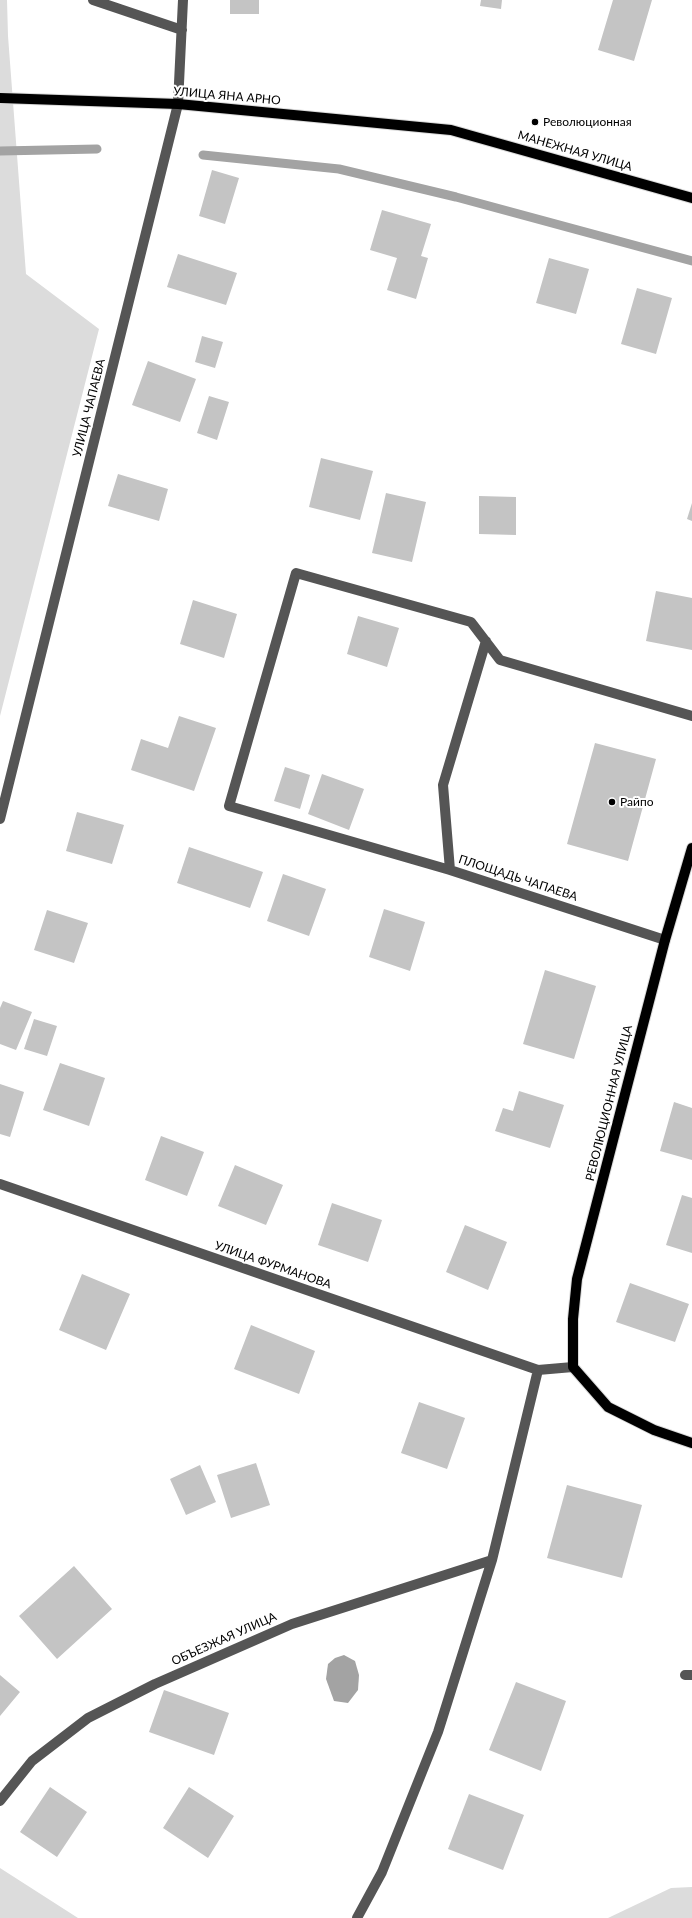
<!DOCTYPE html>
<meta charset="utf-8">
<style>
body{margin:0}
canvas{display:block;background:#fff}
</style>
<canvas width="692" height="1918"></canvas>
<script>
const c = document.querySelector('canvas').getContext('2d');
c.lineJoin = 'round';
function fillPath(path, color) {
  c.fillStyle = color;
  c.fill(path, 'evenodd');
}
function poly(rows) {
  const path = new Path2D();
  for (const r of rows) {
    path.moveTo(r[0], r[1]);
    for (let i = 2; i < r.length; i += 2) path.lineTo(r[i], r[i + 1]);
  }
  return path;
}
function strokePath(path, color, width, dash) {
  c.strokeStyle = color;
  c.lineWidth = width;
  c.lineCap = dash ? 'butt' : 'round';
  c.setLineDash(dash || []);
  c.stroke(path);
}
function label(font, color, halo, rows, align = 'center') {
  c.font = font + ' Lato,sans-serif';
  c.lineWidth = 4;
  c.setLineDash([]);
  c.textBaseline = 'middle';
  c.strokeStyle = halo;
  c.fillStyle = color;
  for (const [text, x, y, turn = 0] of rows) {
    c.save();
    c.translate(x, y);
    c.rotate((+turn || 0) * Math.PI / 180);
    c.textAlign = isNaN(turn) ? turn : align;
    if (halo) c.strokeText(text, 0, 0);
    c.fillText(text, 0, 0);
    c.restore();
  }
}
fillPath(poly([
 [0,0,7,0,8,36,26,274,99,329,0,716],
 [0,1868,78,1918,0,1918],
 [692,1887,692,1918,608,1918,671,1888]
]), '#dcdcdc');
fillPath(poly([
 [344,1655,355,1661,359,1675,358,1690,348,1703,334,1701,326,1679,328,1664,335,1658]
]), '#a3a3a3');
strokePath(poly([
 [0,151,97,149],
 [203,155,339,169,456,197,692,261]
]), '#a3a3a3', 9);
fillPath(poly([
 [230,0,259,0,259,14,230,14],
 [481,0,502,0,501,9,480,6],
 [613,0,652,0,634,61,598,50],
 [212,170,239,178,225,224,199,216],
 [382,210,431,224,421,256,428,258,416,299,387,290,397,258,370,250],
 [178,254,237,273,226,305,167,287],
 [549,258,589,269,576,314,536,303],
 [637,288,672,298,656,354,621,344],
 [202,336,223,342,215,368,195,362],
 [148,361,196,379,180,422,132,405],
 [209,396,229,402,217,440,197,433],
 [321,458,373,471,360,520,309,507],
 [118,474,168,489,159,521,108,506],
 [386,493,426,502,412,562,372,553],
 [479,496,516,497,516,535,479,534],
 [692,503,692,521,687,519],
 [656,591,692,598,692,650,646,641],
 [193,600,237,614,224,658,180,644],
 [358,616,399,628,387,667,347,654],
 [179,716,216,728,194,791,131,770,141,739,168,748],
 [595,743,656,759,628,861,567,844],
 [285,767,310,775,300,809,274,801],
 [322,774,364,789,349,830,308,814],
 [77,812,124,825,112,864,66,851],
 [189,847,263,872,250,908,177,883],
 [283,874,326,889,309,936,267,921],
 [384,909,425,922,410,971,369,957],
 [47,910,88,923,74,963,34,950],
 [545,970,596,986,574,1059,523,1044],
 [3,1001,32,1012,16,1050,0,1044,0,1008],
 [34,1019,57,1026,47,1056,24,1049],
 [60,1063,105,1078,89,1126,43,1110],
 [0,1084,24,1092,10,1137,0,1134],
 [519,1091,564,1105,550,1148,495,1131,503,1108,513,1111],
 [674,1102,692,1108,692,1160,660,1151],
 [161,1136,204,1152,187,1196,145,1180],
 [235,1165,283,1185,266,1225,218,1206],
 [682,1195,692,1198,692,1253,666,1245],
 [332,1203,382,1220,368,1262,318,1245],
 [465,1225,507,1242,488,1290,446,1272],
 [82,1274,130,1294,106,1350,59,1330],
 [630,1283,689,1304,675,1342,616,1322],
 [251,1325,315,1351,299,1394,234,1369],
 [419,1402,465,1418,447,1469,401,1453],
 [256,1463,270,1505,231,1518,217,1475],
 [200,1465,216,1502,186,1515,170,1479],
 [567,1485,642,1505,622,1578,547,1558],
 [74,1566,112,1609,57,1659,19,1616],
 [0,1675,20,1692,0,1716],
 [516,1682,566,1701,541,1771,489,1750],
 [164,1690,229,1713,214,1755,149,1732],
 [50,1787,87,1812,57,1857,20,1832],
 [189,1787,234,1816,208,1858,163,1828],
 [469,1794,524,1815,503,1870,448,1849]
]), '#c4c4c4');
const major = poly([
 [0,98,178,104,451,130,692,198],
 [692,848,665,940,577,1279,573,1319,573,1367,608,1407,654,1430,692,1443]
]);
strokePath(major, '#dbdbdb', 12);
strokePath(poly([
 [93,0,182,30],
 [486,641,443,785,450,870,665,940],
 [0,819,178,104,183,0],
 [450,870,229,806,296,573,471,622,500,660,692,716],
 [0,1184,538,1370],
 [685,1675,692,1675],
 [0,1801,32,1761,88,1718,155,1684,292,1624,492,1560],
 [357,1918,382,1872,438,1732,492,1560,538,1370,573,1367]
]), '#555', 10);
strokePath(major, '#000', 10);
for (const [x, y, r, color] of [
 [535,122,4,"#000"],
 [612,802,4,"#000"]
]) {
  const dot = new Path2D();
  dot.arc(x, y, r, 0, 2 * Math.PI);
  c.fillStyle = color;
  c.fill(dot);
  strokePath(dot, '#fff', 1.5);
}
label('12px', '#000', '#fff', [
 ["УЛИЦА ЯНА АРНО",227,96,5],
 ["МАНЕЖНАЯ УЛИЦА",575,151,16],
 ["УЛИЦА ЧАПАЕВА",89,408,-76],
 ["ПЛОЩАДЬ ЧАПАЕВА",518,878,18],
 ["РЕВОЛЮЦИОННАЯ УЛИЦА",609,1103,-76],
 ["УЛИЦА ФУРМАНОВА",273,1265,19],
 ["ОБЪЕЗЖАЯ УЛИЦА",224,1639,-24]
]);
label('12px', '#000', '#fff', [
 ["Революционная",543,122],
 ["Райпо",620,802]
], 'left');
</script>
